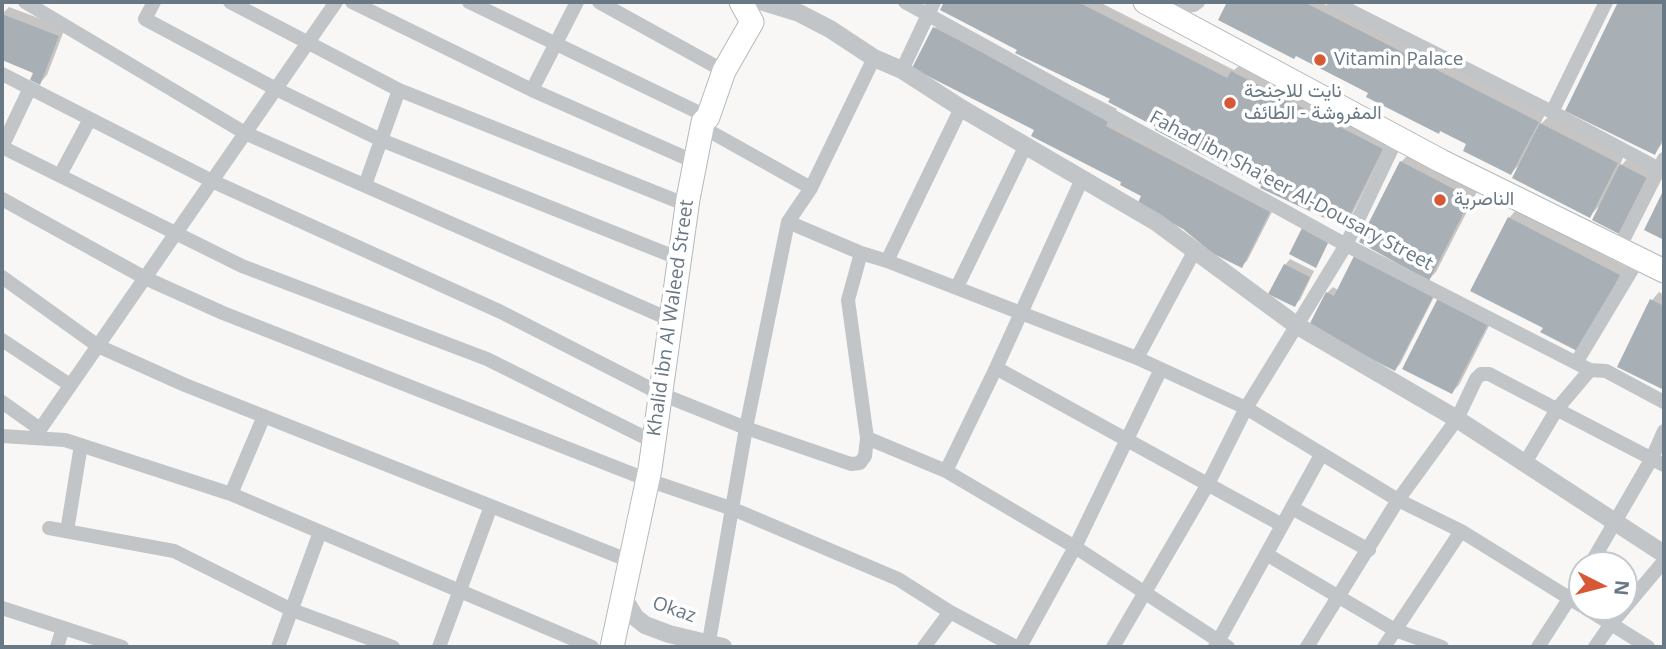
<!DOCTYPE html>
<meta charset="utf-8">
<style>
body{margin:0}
#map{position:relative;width:1666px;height:649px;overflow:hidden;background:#f8f7f5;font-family:"Open Sans",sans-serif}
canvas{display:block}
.frame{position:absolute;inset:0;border:4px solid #687884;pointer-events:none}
.north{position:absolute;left:1568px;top:551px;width:70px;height:70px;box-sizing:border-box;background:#fff;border:2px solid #c3c9ce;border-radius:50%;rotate:96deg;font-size:19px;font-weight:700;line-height:28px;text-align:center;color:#687884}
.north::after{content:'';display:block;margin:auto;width:24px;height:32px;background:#d85734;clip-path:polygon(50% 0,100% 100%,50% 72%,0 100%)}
</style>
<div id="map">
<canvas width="1666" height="649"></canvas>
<div class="frame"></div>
<div class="north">N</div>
</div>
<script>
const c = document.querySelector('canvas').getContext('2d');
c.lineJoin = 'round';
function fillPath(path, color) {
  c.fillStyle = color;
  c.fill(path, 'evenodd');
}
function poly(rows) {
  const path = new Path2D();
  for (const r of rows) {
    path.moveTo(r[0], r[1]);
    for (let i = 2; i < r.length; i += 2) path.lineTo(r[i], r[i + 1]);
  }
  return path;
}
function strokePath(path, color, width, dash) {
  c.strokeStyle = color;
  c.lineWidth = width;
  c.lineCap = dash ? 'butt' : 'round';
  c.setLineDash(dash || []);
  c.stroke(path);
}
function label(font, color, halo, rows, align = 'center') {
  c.font = font + ' "Open Sans",Vazirmatn,sans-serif';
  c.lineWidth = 7;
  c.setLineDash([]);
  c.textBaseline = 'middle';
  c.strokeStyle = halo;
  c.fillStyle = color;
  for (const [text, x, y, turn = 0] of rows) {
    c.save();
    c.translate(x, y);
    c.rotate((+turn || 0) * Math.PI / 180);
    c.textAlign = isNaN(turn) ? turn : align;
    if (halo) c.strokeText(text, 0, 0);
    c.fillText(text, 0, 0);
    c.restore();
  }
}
fillPath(poly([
 [946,2,1099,2,1234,70,1240,65,1389,141,1351,217,1343,225,1264,184,1112,98,943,9],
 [1229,2,1325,2,1324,4,1470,76,1469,78,1545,114,1540,125,1549,116,1624,155,1619,168,1627,159,1654,173,1626,227,1600,205,1590,216,1520,164,1511,173,1472,138,1373,86,1220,19],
 [1620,2,1664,2,1664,141,1655,153,1567,110],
 [9,7,65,28,47,75,40,83,35,72,2,58,2,14],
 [942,20,1117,109,1111,121,1275,206,1247,261,1241,266,1144,195,1087,163,1037,130,915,68,935,28],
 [1408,155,1478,190,1436,272,1429,279,1401,162],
 [1516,210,1627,267,1580,351,1545,327,1509,218],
 [1290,259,1314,271,1300,300,1294,305,1285,265],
 [1333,287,1338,290,1438,289,1400,364,1395,369,1310,326,1327,293],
 [1447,292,1494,316,1459,385,1452,392],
 [1659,292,1664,295,1664,388,1620,366,1652,300]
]), '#0003');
fillPath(poly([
 [944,2,1078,2,1227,78,1231,71,1383,149,1344,227,1260,188,1262,185,1155,130,1156,127,1108,102,1110,99,1015,53,1017,50,940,10],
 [1227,2,1304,2,1539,122,1511,175,1463,151,1466,144,1440,131,1439,134,1366,97,1368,93,1296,56,1294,59,1218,20],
 [1618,2,1664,2,1664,136,1655,155,1565,111],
 [2,14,59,36,40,85,30,80,33,73,2,60],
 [933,27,1110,117,1106,126,1270,212,1242,268,1212,253,1183,229,1137,205,1141,196,1120,185,1121,182,1031,136,1034,130,912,68],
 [1540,123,1618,163,1590,218,1512,178],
 [1400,161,1471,198,1429,281,1359,242],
 [1620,164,1649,179,1621,235,1592,220],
 [1664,189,1664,240,1644,230],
 [1508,217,1620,275,1581,353,1540,332,1543,328,1470,291],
 [1302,228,1329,241,1316,268,1289,254],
 [1354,256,1434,295,1395,371,1308,327,1326,292,1334,296],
 [1284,264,1310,277,1295,307,1268,294],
 [1438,298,1488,324,1452,394,1402,369],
 [1650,299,1664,306,1664,390,1617,367]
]), '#a8b0b5');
const primary = poly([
 [1145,2,1441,161,1664,271],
 [612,647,650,469,688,199,703,122,708,117,724,71,752,22,741,2]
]);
strokePath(primary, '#b4b9bc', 25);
strokePath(poly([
 [25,2,245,133,671,320],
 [154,2,145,19,276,89,381,140,680,259],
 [230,2,399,90,687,205],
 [352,2,532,90,695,162],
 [469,2,708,117],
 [599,2,724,71],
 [905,2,1346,245,1590,370,1606,371,1664,402],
 [1333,2,1552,112,1659,169],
 [1164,11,1194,5,1198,2],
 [902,70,934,2],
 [2,74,212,181,501,312,661,394,746,428,851,464,860,463,865,456,867,438,848,300,861,253],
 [532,90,577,2],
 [1552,112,1606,2],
 [702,127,811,188],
 [2,147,242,266,487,359,654,442],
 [2,147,30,88],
 [60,175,90,119],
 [1082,179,996,368,1282,525],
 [365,185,399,90],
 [2,199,145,278,223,313,648,480,733,509,898,579,950,612,1016,647],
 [788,222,861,253,887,261,1137,358,1246,408,1398,500,1461,531,1582,606],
 [1619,248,1664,159],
 [887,261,961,108],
 [2,277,98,346,185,385,630,561],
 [957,287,1026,145],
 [2,340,70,385],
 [1137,358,1195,250],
 [1576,363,1639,258],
 [2,402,40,429],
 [2,436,65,440,231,494,592,647],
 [34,438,336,2],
 [867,438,946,471,1075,547,1228,647],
 [1525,463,1557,409,1590,370],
 [946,471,996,368],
 [231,494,264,416],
 [1292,508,1369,550],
 [49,528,174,551,292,610,393,647],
 [67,531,81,445],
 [1266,554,1395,630,1442,647],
 [1590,565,1652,458,1664,431],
 [1584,607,1648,647],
 [2,608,122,647],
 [57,647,63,628],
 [278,647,320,532],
 [439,647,491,506],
 [708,647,746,428,788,222,811,188,874,58],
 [924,647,950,612],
 [1020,647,1075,547,1161,369],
 [1113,647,1208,484,1246,408,1346,245,1397,138],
 [1215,647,1321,455],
 [1307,647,1398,500,1457,419,1476,379,1481,374,1489,374,1664,465],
 [1384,647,1461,531],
 [1538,647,1582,579],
 [1595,647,1611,624,1664,561]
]), '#c1c5c8', 14);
strokePath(poly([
 [763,2,799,13,830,29,874,58,902,70,961,108,1156,222,1296,325,1457,419,1664,554],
 [623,597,635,617,645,625,669,634,723,647]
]), '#c1c5c8', 18);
strokePath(primary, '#fff', 23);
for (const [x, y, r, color] of [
 [1320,60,7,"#d85734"],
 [1230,103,7,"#d85734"],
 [1440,200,7,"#d85734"]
]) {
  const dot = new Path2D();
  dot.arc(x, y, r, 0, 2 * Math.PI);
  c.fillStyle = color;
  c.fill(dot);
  strokePath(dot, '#fff', 2.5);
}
label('19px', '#687884', '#fff', [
 ["Vitamin Palace",1334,60],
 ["نايت للاجنحة",1244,92],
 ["المفروشة - الطائف",1244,114],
 ["الناصرية",1454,200]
], 'left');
label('19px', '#687884', '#fff', [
 ["Fahad ibn Sha'eer Al-Dousary Street",1291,191,28],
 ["Khalid ibn Al Waleed Street",671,318,-82],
 ["Okaz",674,610,19]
]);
</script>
